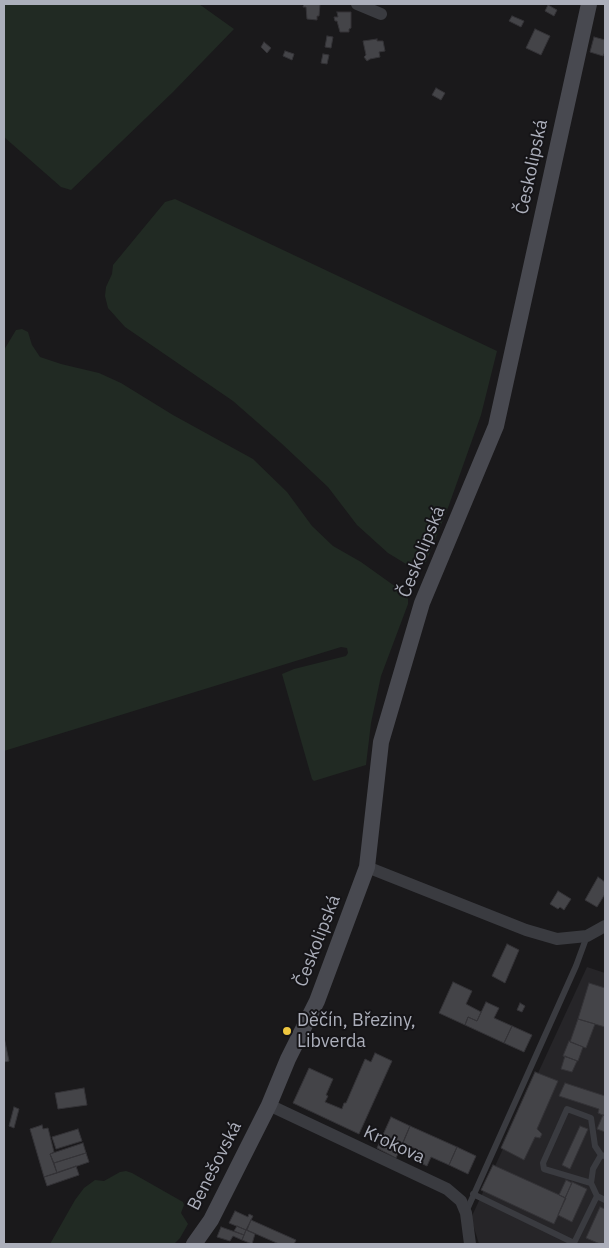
<!DOCTYPE html>
<meta charset="utf-8">
<style>
body{margin:0}
#map{position:relative;width:609px;height:1248px;overflow:hidden;background:#1a191b;font-family:"IBM Plex Sans",sans-serif}
canvas{display:block}
.frame{position:absolute;inset:0;border:5px solid #acafbb;pointer-events:none}
</style>
<div id="map">
<canvas width="609" height="1248"></canvas>
<div class="frame"></div>
</div>
<script>
const c = document.querySelector('canvas').getContext('2d');
c.lineJoin = 'round';
function fillPath(path, color) {
  c.fillStyle = color;
  c.fill(path, 'evenodd');
}
function poly(rows) {
  const path = new Path2D();
  for (const r of rows) {
    path.moveTo(r[0], r[1]);
    for (let i = 2; i < r.length; i += 2) path.lineTo(r[i], r[i + 1]);
  }
  return path;
}
function strokePath(path, color, width, dash) {
  c.strokeStyle = color;
  c.lineWidth = width;
  c.lineCap = dash ? 'butt' : 'round';
  c.setLineDash(dash || []);
  c.stroke(path);
}
function label(font, color, halo, rows, align = 'center') {
  c.font = font + ' "IBM Plex Sans",sans-serif';
  c.lineWidth = 4;
  c.setLineDash([]);
  c.textBaseline = 'middle';
  c.strokeStyle = halo;
  c.fillStyle = color;
  for (const [text, x, y, turn = 0] of rows) {
    c.save();
    c.translate(x, y);
    c.rotate((+turn || 0) * Math.PI / 180);
    c.textAlign = isNaN(turn) ? turn : align;
    if (halo) c.strokeText(text, 0, 0);
    c.fillText(text, 0, 0);
    c.restore();
  }
}
fillPath(poly([
 [587,967,605,973,605,1244,479,1244,471,1218]
]), '#262528');
fillPath(poly([
 [4,4,199,4,234,29,173,92,71,190,61,187,4,137],
 [175,199,497,351,481,415,449,505,426,562,411,567,388,553,357,525,328,487,281,443,233,401,125,327,108,308,105,296,106,287,112,274,113,265,165,202],
 [22,329,28,332,32,345,40,357,61,364,99,373,121,383,173,415,253,459,287,492,312,526,333,546,361,562,403,592,408,599,408,604,381,676,371,723,366,765,314,781,312,779,282,674,294,669,346,656,348,653,347,648,341,647,4,751,4,350,16,330],
 [126,1171,132,1173,183,1202,184,1205,181,1213,188,1224,180,1238,174,1244,50,1244,75,1200,84,1188,95,1180,104,1181,120,1172]
]), '#212a23');
const building = poly([
 [304,4,320,4,319,16,317,16,317,20,307,19,306,7,303,7,304,4],
 [548,5,557,10,554,16,545,11,548,5],
 [337,12,351,12,351,28,349,29,349,32,340,32,337,21,335,21,334,17,338,17,337,12],
 [512,16,524,21,521,27,509,21,512,16],
 [535,29,550,36,541,55,526,48,535,29],
 [327,36,333,37,331,48,325,47,327,36],
 [594,37,605,40,605,52,603,56,590,52,594,37],
 [377,39,377,41,383,41,385,51,379,52,380,57,370,59,367,61,364,57,366,55,363,41,377,39],
 [264,42,271,48,267,53,261,47,264,42],
 [285,51,294,54,292,60,283,56,285,51],
 [323,54,329,55,327,64,321,63,323,54],
 [436,88,445,93,441,100,432,95,436,88],
 [598,877,605,882,605,894,597,907,585,900,598,877],
 [558,891,571,899,564,910,560,907,558,909,550,904,558,891],
 [507,944,519,950,505,983,492,976,507,944],
 [453,982,472,991,466,1004,481,1012,477,1021,468,1017,465,1025,439,1013,453,982],
 [589,983,605,988,605,1027,578,1019,589,983],
 [486,1002,499,1008,494,1018,512,1026,504,1043,465,1025,468,1017,477,1021,486,1002],
 [520,1003,525,1006,522,1012,517,1010,520,1003],
 [578,1019,595,1024,586,1048,570,1042,578,1019],
 [512,1026,532,1035,524,1052,504,1043,512,1026],
 [4,1037,9,1061,4,1062,4,1037],
 [569,1041,583,1047,578,1061,563,1056,569,1041],
 [375,1053,392,1061,359,1134,293,1103,309,1068,333,1079,326,1095,328,1096,325,1102,342,1109,344,1103,346,1103,365,1059,371,1062,375,1053],
 [565,1056,577,1061,572,1072,561,1069,565,1056],
 [535,1072,558,1081,537,1129,542,1134,540,1138,535,1137,524,1160,501,1148,535,1072],
 [565,1083,605,1096,605,1116,598,1113,599,1109,559,1096,565,1083],
 [84,1088,87,1105,58,1109,55,1093,84,1088],
 [14,1107,19,1109,14,1128,9,1126,14,1107],
 [603,1115,605,1116,605,1132,597,1129,603,1115],
 [391,1117,410,1126,396,1158,377,1148,391,1117],
 [42,1125,43,1129,48,1128,54,1152,50,1154,57,1173,44,1177,30,1129,42,1125],
 [410,1126,457,1147,449,1165,431,1157,427,1166,414,1160,418,1150,403,1143,410,1126],
 [580,1126,588,1129,570,1169,562,1165,580,1126],
 [78,1129,82,1141,56,1149,52,1137,78,1129],
 [83,1143,86,1153,54,1163,50,1154,83,1143],
 [457,1147,476,1156,468,1174,449,1165,457,1147],
 [86,1153,89,1162,57,1173,54,1163,86,1153],
 [493,1165,566,1198,554,1224,481,1190,493,1165],
 [76,1166,79,1175,47,1186,44,1177,76,1166],
 [566,1180,572,1183,565,1198,559,1195,566,1180],
 [572,1182,587,1189,572,1222,558,1215,572,1182],
 [600,1207,605,1209,605,1244,600,1244,586,1238,600,1207],
 [235,1211,248,1217,249,1214,253,1216,246,1230,229,1223,235,1211],
 [251,1220,296,1240,294,1244,279,1244,247,1230,251,1220],
 [237,1226,246,1230,244,1235,234,1231,237,1226],
 [221,1227,244,1235,242,1240,233,1236,230,1241,217,1237,221,1227],
 [246,1230,255,1234,252,1244,242,1240,246,1230]
]);
fillPath(building, '#444448');
strokePath(building, '#343337', 1);
strokePath(poly([
 [591,1183,544,1169,543,1163,567,1109,591,1118,595,1146,601,1155,605,1156],
 [473,1194,574,1243,597,1196,591,1183,593,1169,601,1155],
 [597,1196,605,1200],
 [466,1212,576,966,587,936]
]), '#3a3b40', 6);
strokePath(poly([
 [357,4,381,14],
 [367,867,526,930,557,939,587,936,605,926],
 [269,1105,447,1189,461,1201,466,1213,470,1244]
]), '#3a3b40', 12);
strokePath(poly([
 [194,1244,211,1220,269,1105,288,1059,317,1001,367,867,381,742,422,603,496,426,589,4]
]), '#484950', 16);
for (const [x, y, r, color] of [
 [287,1031,5,"#eec63f"]
]) {
  const dot = new Path2D();
  dot.arc(x, y, r, 0, 2 * Math.PI);
  c.fillStyle = color;
  c.fill(dot);
  strokePath(dot, '#151417', 2);
}
label('18px', '#acafbb', '#151417', [
 ["Českolipská",532,167,-78],
 ["Českolipská",422,552,-68],
 ["Českolipská",318,941,-69],
 ["Krokova",394,1145,25],
 ["Benešovská",215,1166,-63]
]);
label('18px', '#acafbb', '#151417', [
 ["Děčín, Březiny,",297,1021],
 ["Libverda",297,1042]
], 'left');
</script>
